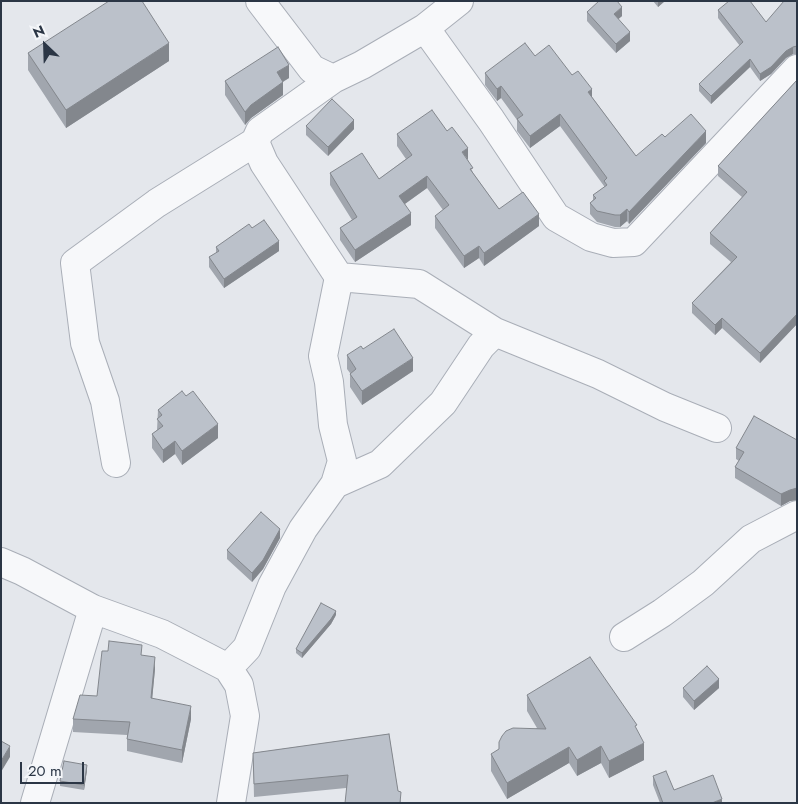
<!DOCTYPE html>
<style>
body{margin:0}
#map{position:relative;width:798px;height:804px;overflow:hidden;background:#e4e7ec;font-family:Jost,sans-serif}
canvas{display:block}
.frame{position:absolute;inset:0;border:2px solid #2b3645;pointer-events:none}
.north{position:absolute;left:20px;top:20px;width:50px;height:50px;-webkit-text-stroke:4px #f4f6f9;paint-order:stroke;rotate:336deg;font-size:14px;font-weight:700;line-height:20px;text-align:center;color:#2b3645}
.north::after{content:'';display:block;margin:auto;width:18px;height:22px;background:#2b3645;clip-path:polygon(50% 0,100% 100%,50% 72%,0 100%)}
.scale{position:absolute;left:20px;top:762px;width:64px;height:22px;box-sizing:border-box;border:2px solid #2b3645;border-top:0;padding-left:6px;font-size:15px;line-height:18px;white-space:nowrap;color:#2b3645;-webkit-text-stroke:4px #f4f6f9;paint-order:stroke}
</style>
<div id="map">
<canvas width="798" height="804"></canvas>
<div class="frame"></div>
<div class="north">N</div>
<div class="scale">20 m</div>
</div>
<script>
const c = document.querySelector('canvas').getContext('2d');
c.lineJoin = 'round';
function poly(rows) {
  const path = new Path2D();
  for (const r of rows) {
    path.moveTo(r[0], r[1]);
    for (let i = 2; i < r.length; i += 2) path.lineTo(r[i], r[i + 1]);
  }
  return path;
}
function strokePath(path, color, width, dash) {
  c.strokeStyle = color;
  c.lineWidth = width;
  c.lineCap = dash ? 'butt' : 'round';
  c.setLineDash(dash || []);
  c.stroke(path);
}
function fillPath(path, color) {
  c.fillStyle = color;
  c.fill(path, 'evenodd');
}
const minor = poly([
 [260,1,312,69,333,79,362,65,425,28,459,1],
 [425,28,491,120,556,217,591,237,613,243,634,242,797,69],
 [339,277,419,284,495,332,598,374,665,407,717,428],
 [116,463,105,401,85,343,75,263,157,203,255,142],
 [335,484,380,464,443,403,481,346,495,332],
 [1,562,22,571,93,609,162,634,228,668,239,685,245,716,231,803],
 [624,637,662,613,703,583,751,539,797,515],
 [228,668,247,648,272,586,303,529,335,484,342,461,333,425,329,382,323,356,339,277,264,163,255,142,260,131,333,79],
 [35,803,93,609]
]);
strokePath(minor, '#a9aeb7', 30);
strokePath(minor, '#f7f8fa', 28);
fillPath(poly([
 [653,1,665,1,658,7],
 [797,1,797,54,793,54,786,58,771,74,760,81,750,67,711,104,699,91,699,84,740,46,718,18,718,10,766,22],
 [587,12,622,16,618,19,630,41,616,53,587,21],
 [28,53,169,61,66,128,28,70],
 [535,56,572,75,592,97,636,156,665,137,706,143,629,224,627,221,620,227,615,227,597,222,590,214,590,203,593,200,593,195,604,187,604,186,560,126,530,148,517,131,517,120,501,98,497,101,485,85,485,73],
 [289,78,283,82,283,95,251,118,245,125,225,95,225,81],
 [797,80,797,324,760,363,722,328,715,335,692,313,692,303,731,262,710,244,710,233,742,197,718,176,718,166],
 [306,126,354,129,328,156,306,135],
 [397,134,468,160,473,173,499,209,539,226,484,266,479,258,464,268,435,228,435,216,443,210,427,188,405,204,411,225,355,262,340,240,340,228,352,220,330,185,330,173,379,179,406,159,397,146],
 [252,228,279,251,224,288,209,267,209,257,216,253,216,247],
 [363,349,413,371,362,405,350,387,350,373,347,369,347,355],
 [158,410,218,438,182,465,175,454,163,463,152,448,152,434,157,430],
 [797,440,797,500,790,501,781,506,735,478,735,467,739,461,736,459,736,448],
 [280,538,263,569,252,582,227,559,227,550],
 [336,615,331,624,302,658,296,653,296,649],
 [142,655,155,669,152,699,191,719,182,763,127,751,127,735,73,732,73,719],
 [683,688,719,688,694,710,683,697],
 [527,695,637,730,644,760,609,778,601,763,577,776,569,763,507,799,491,771,491,754,537,728,527,711],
 [389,734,398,791,401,803,346,788,254,797,253,753],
 [87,770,84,790,60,786,60,781],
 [653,776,674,790,722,803,660,803,653,785]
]), '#a1a6ae');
fillPath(poly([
 [658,1,665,1,658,7],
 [622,7,622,16,614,23,614,14],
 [630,32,630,41,616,53,616,44],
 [169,43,169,61,66,128,66,110],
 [793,47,793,54,786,58,771,74,760,81,760,74,786,51],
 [750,59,750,67,711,104,711,96],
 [289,65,289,78,277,85,277,72],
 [283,82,283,95,251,118,245,125,245,112,251,105],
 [501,86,501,98,497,101,497,89],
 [592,89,592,101,588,92],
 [560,114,560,126,530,148,530,136],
 [354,120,354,129,328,156,328,147],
 [706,131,706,143,629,224,629,212],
 [468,148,468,160,462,152],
 [427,176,427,188,399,208,399,196],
 [627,209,627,221,620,227,620,215],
 [411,213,411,225,355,262,355,250],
 [539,214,539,226,484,266,484,253],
 [279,241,279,251,224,288,224,279],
 [479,246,479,258,464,268,464,256],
 [797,314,797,324,760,363,760,353],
 [722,318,722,328,715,335,715,325],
 [413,358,413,371,362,405,362,391],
 [218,424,218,438,182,465,182,451],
 [175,441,175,454,163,463,163,450],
 [797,488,797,500,790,501,781,506,781,494,790,490],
 [280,529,280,538,263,569,252,582,252,573],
 [336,611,336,615,331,624,302,658,302,653],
 [155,657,155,669,151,711,151,698],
 [719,679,719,688,694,710,694,701],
 [191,706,191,719,182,763,182,750],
 [644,743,644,760,609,778,609,761],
 [10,746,10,757,1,772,1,761],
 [601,746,601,763,577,776,577,760],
 [569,747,569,763,507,799,507,783],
 [87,765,87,770,84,790,84,785],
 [722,799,722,803,712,803]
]), '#83878d');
const building = poly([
 [109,1,142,1,169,43,66,110,28,53,109,1],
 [599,1,617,1,622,7,614,14,630,32,616,44,587,12,599,1],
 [729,1,750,1,766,22,784,1,797,1,797,46,793,47,786,51,771,67,760,74,750,59,711,96,699,84,743,42,718,10,729,1],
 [525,43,535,56,549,45,572,75,578,71,592,89,588,92,636,156,662,134,665,137,691,114,706,131,629,212,627,209,620,215,615,215,597,211,590,203,596,198,593,195,607,185,604,181,607,178,560,114,530,136,517,119,523,115,501,86,497,89,485,73,525,43],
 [278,47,289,65,277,72,283,82,251,105,245,112,225,81,278,47],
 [797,80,797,314,760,353,722,318,715,325,692,303,737,257,710,233,747,192,718,166,797,80],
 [332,99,354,120,328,147,306,126,332,99],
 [432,110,447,131,452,127,468,148,462,152,473,168,470,169,499,209,523,192,539,214,484,253,479,246,464,256,435,216,449,205,427,176,399,196,411,213,355,250,340,228,357,217,330,173,362,153,379,179,412,155,397,134,432,110],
 [264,220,279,241,224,279,209,257,219,251,216,247,249,224,252,228,264,220],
 [394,329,413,358,362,391,350,374,356,369,347,355,361,346,363,349,394,329],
 [182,391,186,396,193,391,218,424,182,451,175,441,163,450,152,434,163,426,157,419,162,415,158,410,182,391],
 [754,416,797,440,797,488,790,490,781,494,735,467,744,452,736,448,754,416],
 [261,512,280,529,263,560,252,573,227,550,261,512],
 [321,603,336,611,331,619,302,653,296,649,321,603],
 [109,641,142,645,141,655,155,657,151,698,191,706,182,750,127,739,130,722,73,719,80,695,97,696,102,651,108,651,109,641],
 [590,657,637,725,635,726,644,743,609,761,601,746,577,760,569,747,507,783,491,754,499,749,499,742,502,736,506,731,513,728,546,729,527,695,590,657],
 [707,666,719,679,694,701,683,688,707,666],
 [389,734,398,791,401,792,400,803,345,803,348,775,254,784,253,753,389,734],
 [1,741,10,746,1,761,1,741],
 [64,761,87,765,84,785,60,781,64,761],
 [666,771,674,790,713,775,722,799,712,803,663,803,653,776,666,771]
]);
fillPath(building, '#bbc1ca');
strokePath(building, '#83878d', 1);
</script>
